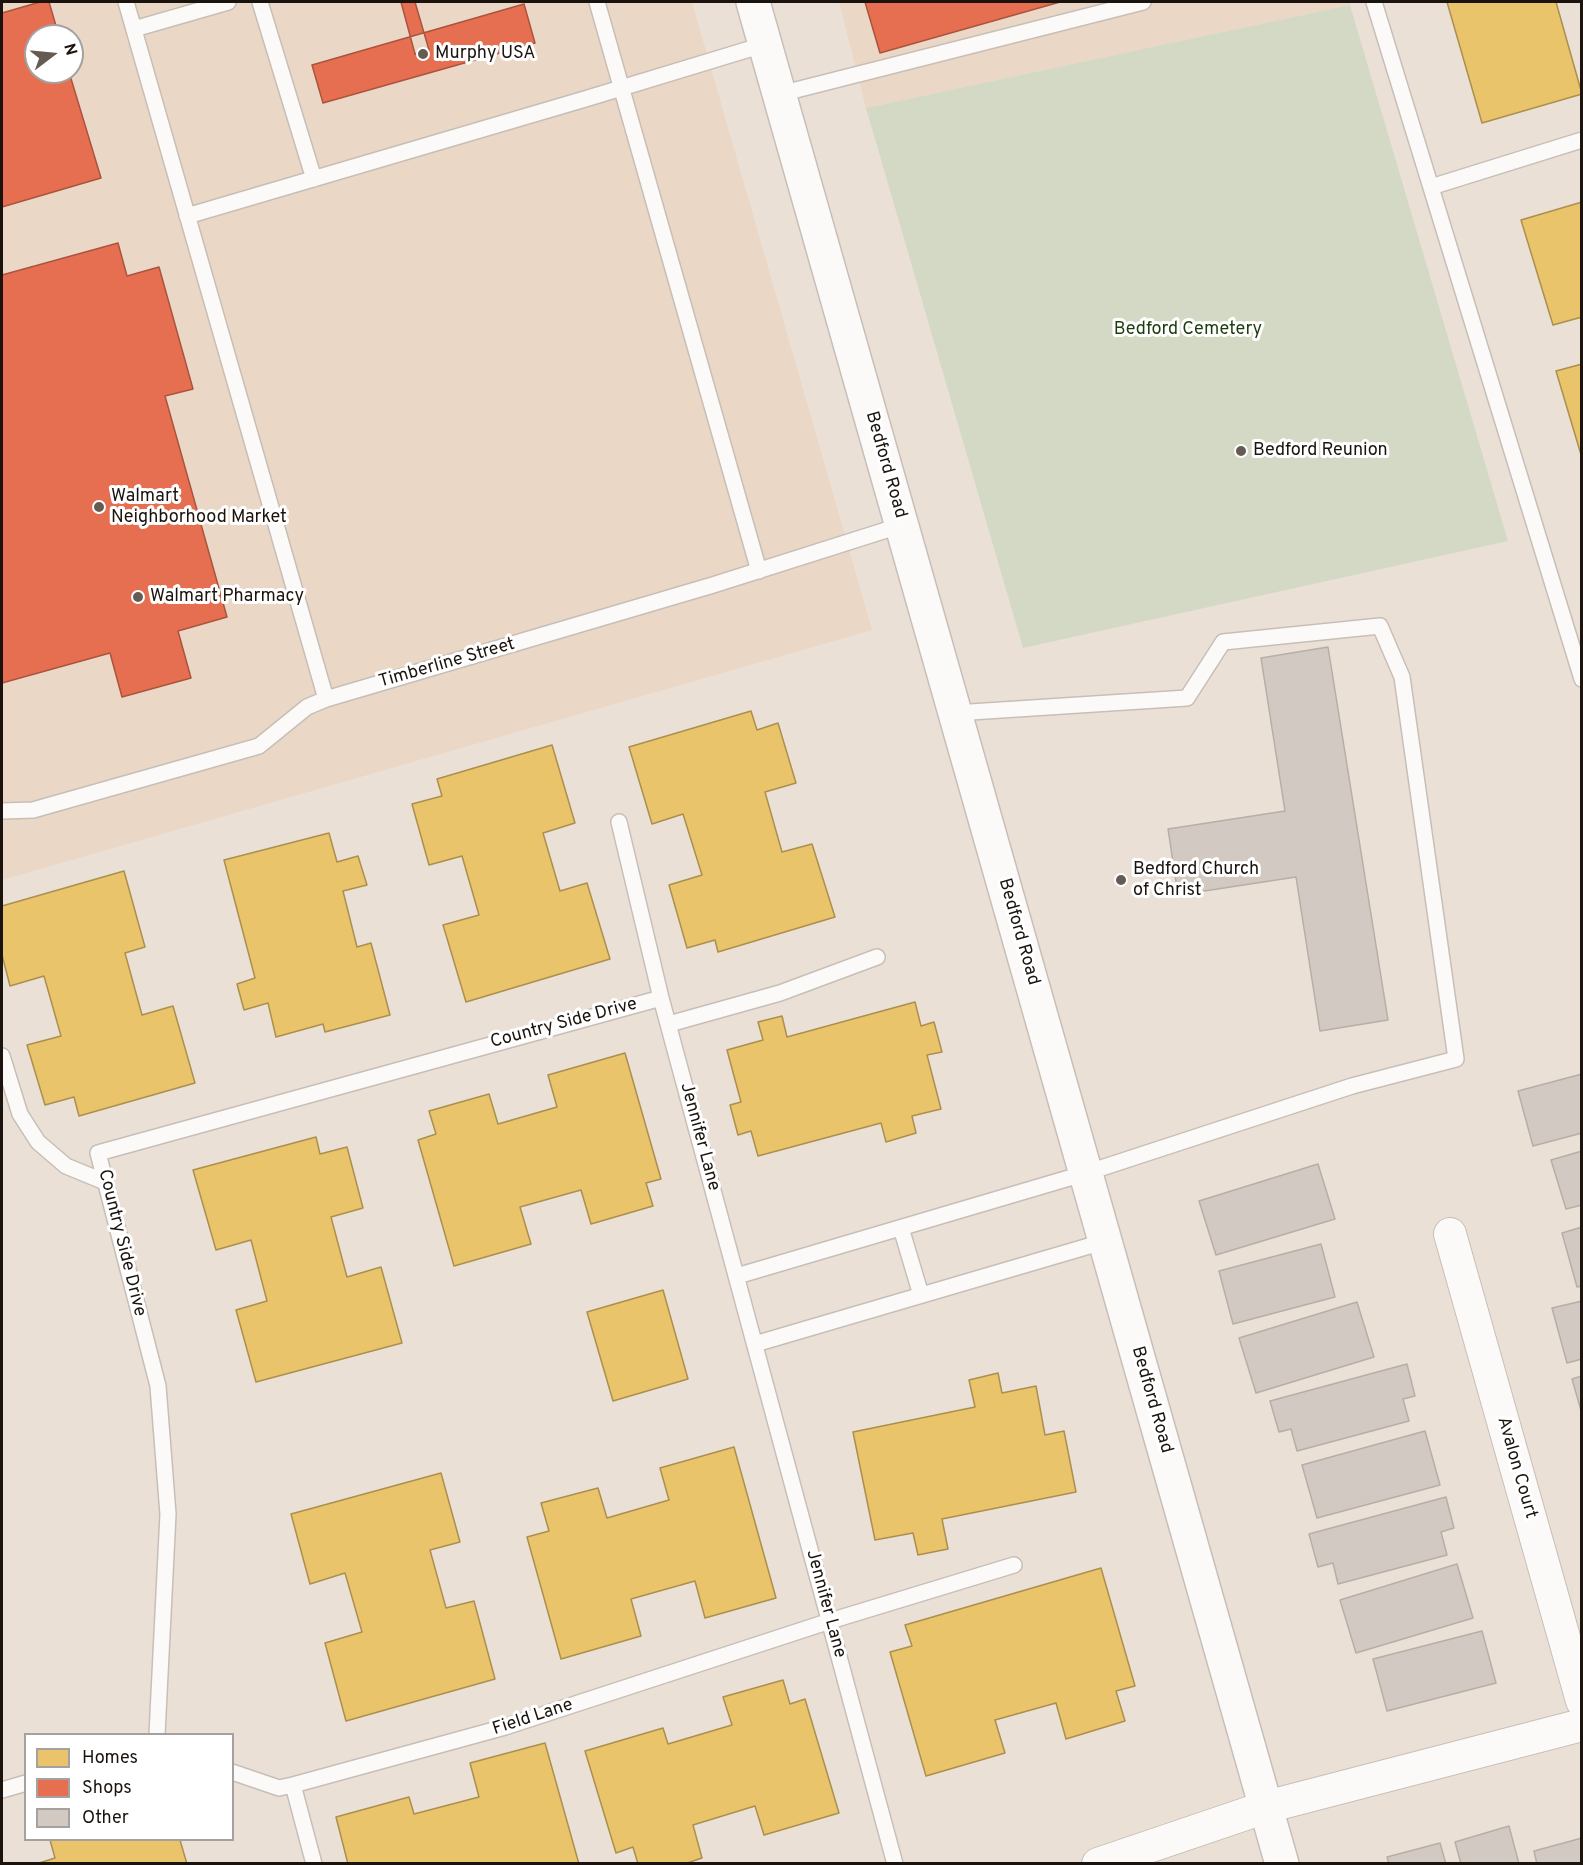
<!DOCTYPE html>
<style>
body{margin:0}
#map{position:relative;width:1583px;height:1865px;overflow:hidden;background:#ebe0d6;font-family:Overpass,sans-serif}
canvas{display:block}
.frame{position:absolute;inset:0;border:3px solid #1b140e;pointer-events:none}
.legend{position:absolute;left:24px;top:1733px;width:210px;height:108px;box-sizing:border-box;background:#fff;border:2px solid #a4a19f;margin:0;padding:8px 10px;list-style:none;font-size:18px;color:#1b140e}
.legend li{display:flex;align-items:center;gap:12px;height:30px}
.legend b{width:30px;border:2px solid #a4a19f}
.north{position:absolute;left:24px;top:24px;width:60px;height:60px;box-sizing:border-box;background:#fff;border:2px solid #a4a19f;border-radius:50%;rotate:74deg;font-size:16px;font-weight:700;line-height:24px;text-align:center;color:#1b140e}
.north::after{content:'';display:block;margin:auto;width:21px;height:27px;background:#645b54;clip-path:polygon(50% 0,100% 100%,50% 72%,0 100%)}
</style>
<div id="map">
<canvas width="1583" height="1865"></canvas>
<div class="frame"></div>
<ul class="legend">
<li><b style="height:16px;background:#e9c46a"></b>Homes</li>
<li><b style="height:16px;background:#e76f51"></b>Shops</li>
<li><b style="height:16px;background:#d2cac2"></b>Other</li>
</ul>
<div class="north">N</div>
</div>
<script>
const c = document.querySelector('canvas').getContext('2d');
c.lineJoin = 'round';
function fillPath(path, color) {
  c.fillStyle = color;
  c.fill(path, 'evenodd');
}
function poly(rows) {
  const path = new Path2D();
  for (const r of rows) {
    path.moveTo(r[0], r[1]);
    for (let i = 2; i < r.length; i += 2) path.lineTo(r[i], r[i + 1]);
  }
  return path;
}
function strokePath(path, color, width, dash) {
  c.strokeStyle = color;
  c.lineWidth = width;
  c.lineCap = dash ? 'butt' : 'round';
  c.setLineDash(dash || []);
  c.stroke(path);
}
function label(font, color, halo, rows, align = 'center') {
  c.font = font + ' Overpass,sans-serif';
  c.lineWidth = 6;
  c.setLineDash([]);
  c.textBaseline = 'middle';
  c.strokeStyle = halo;
  c.fillStyle = color;
  for (const [text, x, y, turn = 0] of rows) {
    c.save();
    c.translate(x, y);
    c.rotate((+turn || 0) * Math.PI / 180);
    c.textAlign = isNaN(turn) ? turn : align;
    if (halo) c.strokeText(text, 0, 0);
    c.fillText(text, 0, 0);
    c.restore();
  }
}
fillPath(poly([
 [2,2,692,2,872,630,2,880],
 [36,36,72,36,72,72,36,72],
 [839,2,1349,2,1350,5,866,108]
]), '#ead7c6');
fillPath(poly([
 [1350,5,1508,541,1023,648,866,108]
]), '#d3d9c5');
const homes = poly([
 [1447,2,1556,2,1582,94,1482,123,1447,2],
 [1582,202,1582,317,1553,325,1521,220,1582,202],
 [1582,364,1582,458,1556,371,1582,364],
 [751,711,757,730,778,723,796,783,765,792,782,852,812,844,835,917,718,952,715,940,687,948,669,885,702,875,683,814,652,824,629,747,751,711],
 [552,745,575,823,543,833,560,891,587,883,610,959,466,1002,443,925,479,915,462,856,429,865,412,804,442,796,437,779,552,745],
 [329,833,337,862,358,856,367,885,343,891,357,947,371,943,390,1015,325,1032,323,1024,276,1037,268,1003,244,1010,237,984,255,978,224,860,329,833],
 [124,871,145,947,125,953,142,1015,173,1006,195,1083,79,1116,74,1097,45,1105,27,1045,61,1036,44,976,10,986,2,955,2,906,124,871],
 [915,1002,921,1026,934,1022,942,1052,927,1055,941,1109,912,1116,916,1133,886,1142,881,1123,758,1156,751,1131,738,1135,730,1105,741,1102,727,1050,763,1040,758,1022,782,1016,787,1037,915,1002],
 [625,1053,661,1179,646,1183,653,1206,591,1224,581,1190,520,1207,531,1244,454,1266,418,1140,436,1134,429,1111,489,1094,498,1124,557,1107,548,1075,625,1053],
 [316,1137,320,1154,347,1147,363,1208,331,1217,347,1277,381,1267,402,1343,256,1382,236,1310,267,1301,251,1240,216,1250,193,1170,316,1137],
 [663,1290,688,1379,613,1401,587,1312,663,1290],
 [998,1373,1002,1393,1036,1386,1045,1435,1064,1431,1076,1492,942,1519,948,1549,918,1555,913,1533,875,1540,853,1432,975,1407,969,1380,998,1373],
 [734,1447,776,1598,705,1618,695,1581,631,1599,641,1636,561,1659,527,1537,549,1531,541,1503,598,1488,607,1518,669,1500,660,1468,734,1447],
 [441,1473,460,1542,430,1550,446,1608,474,1601,495,1679,346,1721,325,1643,362,1632,345,1573,310,1584,291,1514,441,1473],
 [1101,1568,1135,1686,1116,1691,1125,1721,1066,1739,1056,1703,995,1720,1005,1753,926,1776,890,1652,912,1646,905,1625,1101,1568],
 [783,1680,790,1704,805,1699,839,1813,764,1835,755,1806,693,1825,702,1858,684,1864,638,1864,633,1847,616,1853,585,1751,663,1728,668,1744,732,1725,723,1697,783,1680],
 [545,1743,579,1864,348,1864,336,1817,409,1797,414,1814,479,1797,470,1763,545,1743],
 [50,1840,180,1840,187,1864,36,1864,55,1858,50,1840]
]);
fillPath(homes, '#e9c46a');
strokePath(homes, '#ab8f4e', 1.5);
const shops = poly([
 [40,2,49,2,59,36,36,36,36,72,69,72,101,178,2,207,2,13,40,2],
 [401,2,415,2,429,50,415,54,401,2],
 [865,2,1060,2,880,53,865,2],
 [524,4,535,43,323,103,312,65,524,4],
 [118,243,127,276,159,267,193,389,165,396,227,617,178,631,191,678,122,697,110,653,2,683,2,275,118,243]
]);
fillPath(shops, '#e76f51');
strokePath(shops, '#aa543d', 1.5);
const building = poly([
 [1328,647,1388,1020,1320,1031,1296,877,1178,895,1168,829,1285,811,1261,658,1328,647],
 [1582,1074,1582,1133,1533,1146,1518,1091,1582,1074],
 [1582,1151,1582,1205,1566,1209,1551,1160,1582,1151],
 [1318,1164,1335,1219,1216,1255,1199,1201,1318,1164],
 [1582,1227,1582,1286,1577,1287,1562,1233,1582,1227],
 [1321,1244,1335,1297,1233,1324,1219,1271,1321,1244],
 [1582,1301,1582,1359,1567,1363,1552,1308,1582,1301],
 [1357,1302,1374,1357,1256,1393,1239,1338,1357,1302],
 [1407,1364,1415,1396,1403,1399,1409,1421,1297,1451,1291,1429,1279,1432,1270,1401,1407,1364],
 [1582,1376,1582,1414,1572,1379,1582,1376],
 [1425,1431,1440,1485,1317,1518,1302,1465,1425,1431],
 [1446,1497,1454,1528,1441,1532,1447,1555,1338,1584,1333,1563,1318,1567,1309,1534,1446,1497],
 [1457,1564,1473,1618,1356,1653,1340,1600,1457,1564],
 [1482,1631,1496,1683,1387,1711,1373,1659,1482,1631],
 [1509,1826,1519,1864,1461,1864,1455,1842,1509,1826],
 [1582,1838,1582,1864,1537,1864,1534,1851,1582,1838],
 [1440,1843,1446,1864,1389,1864,1387,1857,1440,1843]
]);
fillPath(building, '#d2cac2');
strokePath(building, '#b7aea7', 1.5);
const lane = poly([
 [126,2,326,699],
 [260,2,314,179],
 [597,2,759,571],
 [1374,2,1582,679],
 [134,29,228,2],
 [780,94,1143,2],
 [1431,187,1582,140],
 [187,216,585,99,766,44],
 [2,811,33,810,259,746,307,707,326,699,713,585,902,525],
 [619,822,661,998,895,1864],
 [669,1024,780,993,877,957],
 [2,1056,20,1114,38,1142,66,1166,105,1182],
 [901,1228,921,1295],
 [737,1276,1086,1173,1352,1086,1456,1059,1402,677,1380,626,1223,642,1187,698,955,713],
 [755,1344,1106,1241],
 [157,1734,168,1514,158,1386,98,1153,661,998],
 [232,1772,279,1788,293,1785,505,1727,830,1621,1014,1565],
 [293,1785,314,1864],
 [2,1790,26,1783]
]);
const street = poly([
 [1450,1234,1582,1701],
 [1098,1864,1266,1807,1582,1725]
]);
const secondary = poly([
 [753,2,1282,1864]
]);
strokePath(lane, '#c7bfb7', 18);
strokePath(street, '#c7bfb7', 34);
strokePath(secondary, '#c7bfb7', 36);
strokePath(lane, '#fcfaf9', 15);
strokePath(street, '#fcfaf9', 32);
strokePath(secondary, '#fcfaf9', 33);
for (const [x, y, r, color] of [
 [423,54,6,"#645b54"],
 [1241,451,6,"#645b54"],
 [99,507,6,"#645b54"],
 [138,597,6,"#645b54"],
 [1121,880,6,"#645b54"]
]) {
  const dot = new Path2D();
  dot.arc(x, y, r, 0, 2 * Math.PI);
  c.fillStyle = color;
  c.fill(dot);
  strokePath(dot, '#fff', 2);
}
label('18px', '#1b140e', '#fff', [
 ["Murphy USA",435,54],
 ["Bedford Reunion",1253,451],
 ["Walmart",111,497],
 ["Neighborhood Market",111,518],
 ["Walmart Pharmacy",150,597],
 ["Bedford Church",1133,870],
 ["of Christ",1133,891]
], 'left');
label('18px', '#1c3d0b', '#fff', [
 ["Bedford Cemetery",1188,330]
]);
label('18px', '#1b140e', '#fff', [
 ["Bedford Road",885,465,74],
 ["Timberline Street",447,664,-16],
 ["Bedford Road",1018,932,74],
 ["Country Side Drive",564,1024,-15],
 ["Jennifer Lane",699,1137,75],
 ["Country Side Drive",121,1243,76],
 ["Bedford Road",1151,1400,74],
 ["Avalon Court",1516,1468,74],
 ["Jennifer Lane",825,1604,75],
 ["Field Lane",533,1718,-18]
]);
</script>
